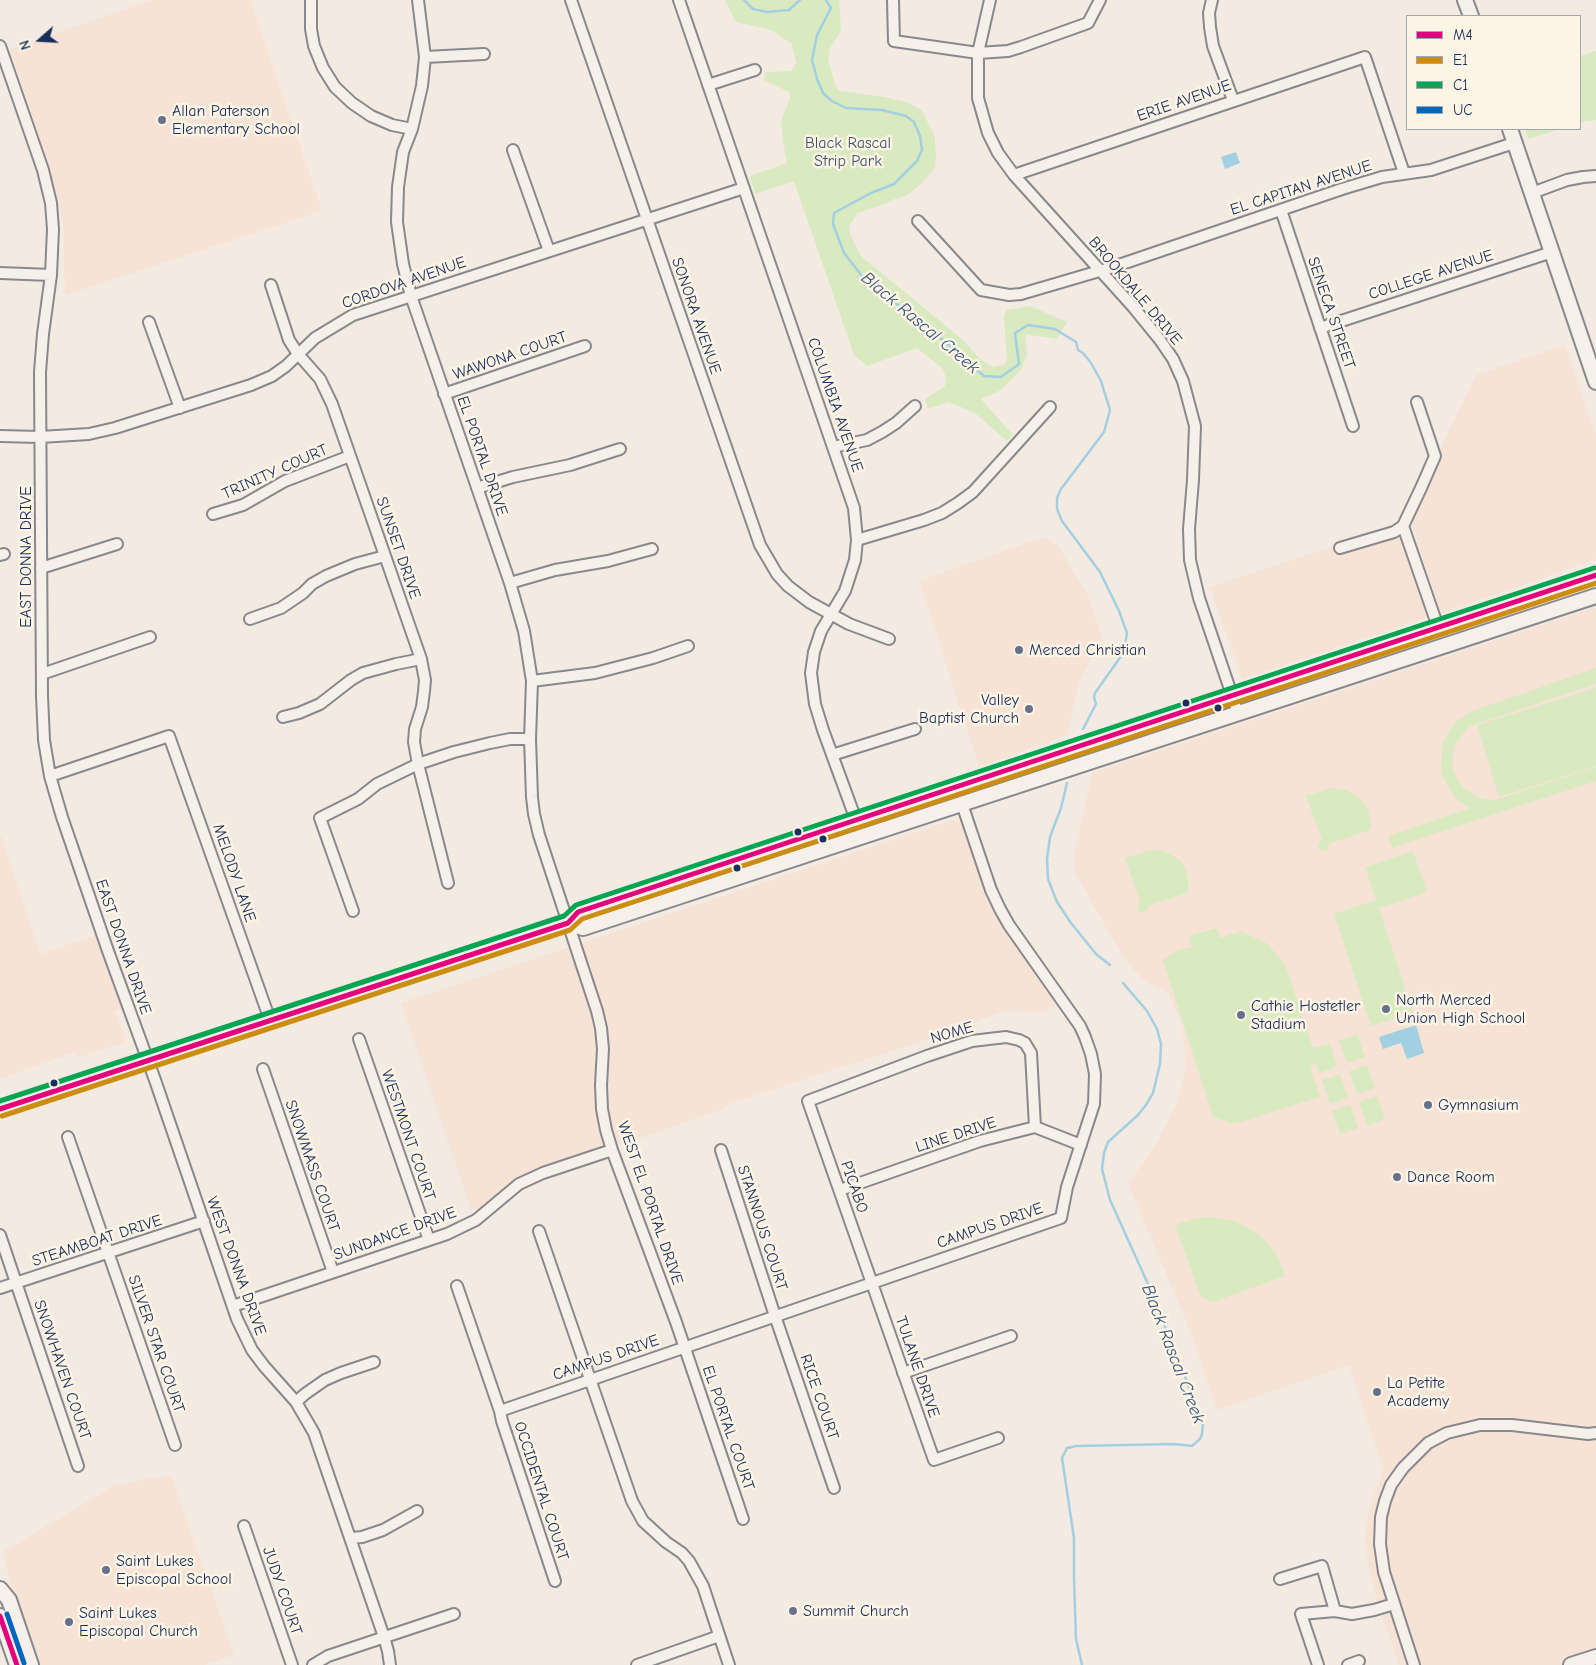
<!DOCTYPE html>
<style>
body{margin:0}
#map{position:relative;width:1596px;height:1665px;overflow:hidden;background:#f3eae2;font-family:"Comic Neue",sans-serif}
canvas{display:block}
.legend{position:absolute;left:1406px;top:15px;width:175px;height:115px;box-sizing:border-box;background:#fcf5e5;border:1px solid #a2a6af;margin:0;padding:6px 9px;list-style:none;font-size:15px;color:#1b2f5e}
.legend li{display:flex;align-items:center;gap:10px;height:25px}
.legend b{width:25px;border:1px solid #a2a6af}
.north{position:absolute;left:15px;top:15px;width:50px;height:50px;-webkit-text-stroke:4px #fcf5e5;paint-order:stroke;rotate:251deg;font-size:14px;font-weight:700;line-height:20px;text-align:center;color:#1b2f5e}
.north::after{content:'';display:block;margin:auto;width:18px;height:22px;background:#1b2f5e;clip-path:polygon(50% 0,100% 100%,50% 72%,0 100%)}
</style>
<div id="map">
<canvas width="1596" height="1665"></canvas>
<ul class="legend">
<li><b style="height:6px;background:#e5007d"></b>M4</li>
<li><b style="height:6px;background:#cb8e13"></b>E1</li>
<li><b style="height:6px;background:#00a651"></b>C1</li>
<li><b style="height:6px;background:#0065bd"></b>UC</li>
</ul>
<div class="north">N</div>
</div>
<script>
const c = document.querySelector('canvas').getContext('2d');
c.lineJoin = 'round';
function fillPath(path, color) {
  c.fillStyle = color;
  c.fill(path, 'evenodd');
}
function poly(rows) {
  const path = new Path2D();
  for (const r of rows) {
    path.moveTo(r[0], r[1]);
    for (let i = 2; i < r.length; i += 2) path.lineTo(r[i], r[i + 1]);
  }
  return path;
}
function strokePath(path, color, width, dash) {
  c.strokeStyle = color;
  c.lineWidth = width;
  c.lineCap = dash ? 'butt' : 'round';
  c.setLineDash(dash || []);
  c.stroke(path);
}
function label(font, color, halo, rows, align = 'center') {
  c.font = font + ' "Comic Neue",sans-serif';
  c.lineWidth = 5;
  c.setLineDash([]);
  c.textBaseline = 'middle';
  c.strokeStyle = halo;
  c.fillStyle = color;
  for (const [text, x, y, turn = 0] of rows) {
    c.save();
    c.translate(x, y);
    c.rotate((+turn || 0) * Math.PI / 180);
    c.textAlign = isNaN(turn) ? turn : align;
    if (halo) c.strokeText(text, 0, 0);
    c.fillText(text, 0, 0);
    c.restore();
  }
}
fillPath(poly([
 [152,0,251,0,322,211,65,295,63,221,56,190,10,49],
 [1565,345,1596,437,1596,559,1441,614,1410,519,1446,436,1476,375],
 [1398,526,1427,618,1242,679,1210,587,1328,548],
 [1043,537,1058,545,1088,596,1102,638,1080,681,1073,707,1068,735,979,767,919,581],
 [1596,607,1596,1665,1399,1665,1377,1601,1368,1567,1365,1538,1367,1518,1373,1495,1383,1471,1349,1365,1217,1410,1186,1321,1128,1184,1155,1145,1177,1104,1186,1065,1182,1025,1169,994,1143,980,1123,957,1074,871,1075,850,1092,773],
 [953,820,966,825,1001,919,1060,1005,1043,1012,1003,1011,962,1028,723,1106,723,1109,595,1154,534,1179,495,1207,471,1210,401,1003],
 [2,837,40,954,99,934,125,1007,115,1011,126,1042,79,1057,72,1053,0,1079,0,838],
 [171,1475,234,1655,206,1665,38,1665,11,1587,3,1552,115,1485]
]), '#f7e3d6');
fillPath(poly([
 [725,0,839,0,841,31,830,48,828,60,836,87,840,91,885,97,909,103,922,111,935,137,936,158,935,168,922,183,909,194,897,199,894,199,890,202,858,213,850,224,849,230,853,241,861,256,963,340,980,359,993,367,1003,365,1007,361,1004,316,1007,310,1030,306,1067,322,1057,339,1025,334,1027,355,1021,370,1001,390,981,399,1013,435,1007,441,975,413,949,402,928,409,925,399,945,386,946,377,942,368,917,348,867,366,854,355,794,181,755,194,750,176,787,163,783,141,781,121,790,98,789,92,764,80,766,72,791,71,796,63,792,44,772,30,736,22],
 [1596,51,1596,120,1580,122,1580,56],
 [1525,129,1560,129,1528,139],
 [1596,668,1596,684,1470,726,1456,742,1452,759,1453,768,1457,779,1463,787,1474,795,1481,798,1495,800,1596,767,1596,781,1392,848,1388,836,1470,808,1456,799,1446,783,1442,774,1441,763,1443,743,1449,731,1457,721,1472,711],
 [1596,688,1596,766,1499,797,1477,725],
 [1331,788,1346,790,1362,800,1368,810,1371,823,1370,830,1329,844,1328,849,1323,851,1318,848,1319,843,1322,840,1306,796],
 [1150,850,1164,851,1181,861,1187,872,1189,892,1148,906,1147,911,1142,913,1137,909,1137,906,1140,902,1125,858],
 [1413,851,1427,892,1379,908,1413,1013,1371,1026,1334,914,1376,900,1365,867],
 [1217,928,1220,938,1241,931,1268,944,1286,967,1313,1048,1330,1043,1337,1067,1319,1073,1316,1063,1310,1065,1320,1097,1234,1124,1213,1117,1163,960,1177,951,1192,947,1189,936],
 [1357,1034,1365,1057,1347,1063,1339,1040],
 [1367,1065,1375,1088,1357,1094,1349,1071],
 [1340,1074,1348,1098,1330,1104,1322,1080],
 [1377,1096,1385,1119,1367,1125,1359,1102],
 [1350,1105,1358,1128,1340,1134,1332,1111],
 [1211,1217,1237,1222,1260,1235,1277,1255,1285,1276,1213,1302,1201,1297,1175,1225,1193,1219]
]), '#d9eac0');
fillPath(poly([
 [1236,152,1240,163,1225,169,1221,157],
 [1416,1025,1424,1053,1407,1059,1401,1043,1383,1049,1379,1037]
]), '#a2cfe1');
strokePath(poly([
 [744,0,753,9,767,12,789,10,800,0],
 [826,0,831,8,817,35,812,60,817,79,823,93,832,101,846,108,882,110,906,116,914,122,920,136,922,150,917,161,894,184,871,193,834,213,833,224,844,253,865,280,930,329,984,376,1001,377,1019,364,1015,333,1028,325,1055,329,1076,342,1078,350,1083,353,1091,363,1101,381,1110,410,1104,432,1061,489,1057,498,1057,509,1062,521,1100,572,1119,611,1127,633,1124,652,1095,693,1094,697,1096,704,1083,729],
 [1067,783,1061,808,1050,837,1047,859,1048,879,1057,902,1071,923,1096,954,1110,965],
 [1082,1665,1076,1639,1074,1579,1074,1538,1062,1458,1067,1448,1076,1446,1174,1444,1192,1446,1200,1439,1202,1434,1203,1424,1193,1397,1148,1284,1110,1200,1102,1169,1104,1153,1108,1142,1138,1115,1146,1105,1153,1093,1160,1064,1161,1044,1157,1029,1147,1011,1123,983]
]), '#a2cfe1', 2.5);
const street = poly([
 [311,0,311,29,314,46,323,68,335,87,352,103,371,116,392,125,412,129],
 [418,0,425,57,422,86,412,129,403,152,398,187,397,222,403,264,411,296,510,583,524,631,532,681,530,739,532,797,534,814,539,835,597,1011,601,1028,603,1049,601,1085,602,1109,606,1130,612,1150,676,1322,743,1519],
 [571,0,760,545,777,574,788,586,809,602,849,624,889,639],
 [679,0,854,508,857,540,855,560,845,591,821,631,814,652,811,673,815,704,823,730,856,820],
 [893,0,894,41,978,53,1008,51,1021,47,1088,23,1100,0],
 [990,0,978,53,978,98,988,133,998,153,1014,175,1134,308,1160,340,1173,359,1183,381,1195,426,1193,480,1189,529,1190,560,1199,598,1238,713],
 [1212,0,1209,13,1210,27,1213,46,1233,100],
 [0,46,43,170,51,203,53,229,51,275,43,334,40,372,42,696,44,740,50,776,62,817,108,951,155,1080,237,1319,252,1350,264,1366,296,1402,314,1433,384,1637,388,1651,390,1665],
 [425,57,484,54],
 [708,85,755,70],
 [513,150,549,251],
 [1014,175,1365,57,1404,173],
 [1532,193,1567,180,1583,177,1596,176],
 [1281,210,1353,426],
 [918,221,981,290,1009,295,1021,294,1113,267,1342,189,1382,177,1431,170,1514,143],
 [0,273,51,275],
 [271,285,289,340,298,354,320,379,332,404,421,659,425,680,424,691,422,707,415,729,414,742,418,764,448,883],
 [149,322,180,408],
 [1320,328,1552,252],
 [444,394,585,346],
 [0,436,40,437,89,434,115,428,251,385,272,376,286,366,315,338,353,315,744,188],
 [833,447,867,440,882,432,896,423,915,406],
 [477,488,513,477,570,465,620,449],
 [213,514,243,505,285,481,350,456],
 [1403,526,1438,627],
 [857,540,924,520,942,513,958,503,973,492,1050,407],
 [1340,548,1394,532,1403,526,1421,488,1435,456,1417,402],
 [0,555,4,554],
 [41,568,117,544],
 [510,583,555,570,608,561,652,549],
 [250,619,281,608,303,593,312,584,326,576,355,564,385,556],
 [42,674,150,637],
 [532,681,595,673,653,658,688,646],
 [283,717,299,713,320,704,351,680,363,673,396,664,421,659],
 [832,755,915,729],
 [50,776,169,736,270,1020],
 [353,911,320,818,358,799,377,784,418,764,454,752,490,743,510,739,530,739],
 [359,1039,429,1240],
 [263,1069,333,1272],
 [68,1137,175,1445],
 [721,1150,775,1316,834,1488],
 [840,1190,980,1141,1035,1127,1081,1145],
 [539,1231,632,1501,643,1521,666,1542,682,1553,689,1561,703,1586,729,1665],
 [0,1235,78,1466],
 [457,1286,500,1411,502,1421,555,1581],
 [0,1288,204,1221],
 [233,1306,447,1234,476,1220,519,1184,543,1173,612,1150],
 [903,1373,1011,1336],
 [296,1402,305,1394,325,1380,341,1373,374,1362],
 [500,1411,1061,1218,1067,1187,1094,1104,1095,1074,1091,1054,1085,1037,1080,1026,1009,925,1000,909,991,890,962,804],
 [998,1438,934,1460,808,1101,927,1056,972,1041,1006,1037,1019,1040,1025,1043,1031,1053,1035,1127],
 [244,1526,292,1665],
 [351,1538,362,1537,383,1530,417,1511],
 [1280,1579,1322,1566,1335,1611],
 [313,1665,328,1656,454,1614],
 [637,1665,719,1636],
 [1318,1665,1301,1614,1335,1611,1352,1614,1374,1610,1394,1604],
 [1348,1665,1359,1661],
 [1414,1665,1384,1572,1380,1544,1381,1517,1385,1501,1391,1485,1403,1468,1428,1443,1447,1433,1480,1425,1512,1425,1588,1434,1596,1433]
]);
const secondary = poly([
 [1465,0,1471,16],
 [1510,129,1596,382],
 [568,923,583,928,1596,596],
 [0,1109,568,923,578,912,1596,575],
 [0,1589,9,1600,31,1665],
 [0,1616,17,1665],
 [1571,1665,1596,1657]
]);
strokePath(street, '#88888d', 14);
strokePath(secondary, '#88888d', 18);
strokePath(street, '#f5f1ea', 10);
strokePath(secondary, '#f5f1ea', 14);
strokePath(poly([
 [0,1109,568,923,578,912,1596,575],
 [0,1616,17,1665]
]), '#e5007d', 5);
strokePath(poly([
 [2,1116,570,930,582,919,1596,583]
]), '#cb8e13', 5);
strokePath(poly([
 [0,1101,564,916,576,905,1594,568]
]), '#00a651', 5);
strokePath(poly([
 [7,1614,24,1663]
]), '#0065bd', 5);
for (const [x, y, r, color] of [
 [162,120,5,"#67708c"],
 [1019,650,5,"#67708c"],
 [1186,703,4.5,"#1b2f5e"],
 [1218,708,4.5,"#1b2f5e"],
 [1029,709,5,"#67708c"],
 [798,832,4.5,"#1b2f5e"],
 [823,839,4.5,"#1b2f5e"],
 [737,868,4.5,"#1b2f5e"],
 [1386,1009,5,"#67708c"],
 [1241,1015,5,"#67708c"],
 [54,1083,4.5,"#1b2f5e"],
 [1428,1105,5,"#67708c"],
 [1397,1177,5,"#67708c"],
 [1377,1392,5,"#67708c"],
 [106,1570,5,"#67708c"],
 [793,1611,5,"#67708c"],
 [69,1622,5,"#67708c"]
]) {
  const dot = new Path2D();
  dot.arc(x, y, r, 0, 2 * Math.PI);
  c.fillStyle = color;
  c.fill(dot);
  strokePath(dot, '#fcf5e5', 2);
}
label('16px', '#1b2f5e', '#fcf5e5', [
 ["ERIE AVENUE",1184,101,-19],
 ["EL CAPITAN AVENUE",1301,188,-18],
 ["COLLEGE AVENUE",1431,275,-18],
 ["CORDOVA AVENUE",404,283,-19],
 ["BROOKDALE DRIVE",1135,291,50],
 ["SENECA STREET",1331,313,71],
 ["SONORA AVENUE",696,316,71],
 ["WAWONA COURT",510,356,-19],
 ["COLUMBIA AVENUE",835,405,71],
 ["EL PORTAL DRIVE",482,456,71],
 ["TRINITY COURT",275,472,-24],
 ["SUNSET DRIVE",398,548,71],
 ["EAST DONNA DRIVE",26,557,-90],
 ["MELODY LANE",234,873,71],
 ["EAST DONNA DRIVE",123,947,71],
 ["NOME",952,1033,-16],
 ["WESTMONT COURT",408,1135,71],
 ["LINE DRIVE",956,1135,-18],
 ["SNOWMASS COURT",312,1166,71],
 ["PICABO",854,1187,71],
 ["WEST EL PORTAL DRIVE",650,1203,71],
 ["CAMPUS DRIVE",990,1226,-19],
 ["STANNOUS COURT",762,1228,72],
 ["SUNDANCE DRIVE",395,1234,-20],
 ["STEAMBOAT DRIVE",97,1241,-18],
 ["WEST DONNA DRIVE",236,1266,70],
 ["SILVER STAR COURT",156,1344,71],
 ["CAMPUS DRIVE",606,1358,-19],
 ["TULANE DRIVE",917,1367,71],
 ["SNOWHAVEN COURT",62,1370,71],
 ["RICE COURT",819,1397,71],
 ["EL PORTAL COURT",728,1428,71],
 ["OCCIDENTAL COURT",541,1491,72],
 ["JUDY COURT",282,1591,71]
]);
label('16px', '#1b2f5e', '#fcf5e5', [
 ["Allan Paterson",172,111],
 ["Elementary School",172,129],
 ["Merced Christian",1029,650],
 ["Valley",1019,700,"right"],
 ["Baptist Church",1019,718,"right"],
 ["North Merced",1396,1000],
 ["Union High School",1396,1018],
 ["Cathie Hostetler",1251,1006],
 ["Stadium",1251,1024],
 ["Gymnasium",1438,1105],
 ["Dance Room",1407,1177],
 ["La Petite",1387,1383],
 ["Academy",1387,1401],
 ["Saint Lukes",116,1561],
 ["Episcopal School",116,1579],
 ["Summit Church",803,1611],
 ["Saint Lukes",79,1613],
 ["Episcopal Church",79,1631]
], 'left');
label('16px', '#3d546c', '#fcf5e5', [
 ["Black Rascal",848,143],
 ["Strip Park",848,161]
]);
label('italic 18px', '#34547e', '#fcf5e5', [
 ["Black Rascal Creek",920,323,40],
 ["Black Rascal Creek",1173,1354,69]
]);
</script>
